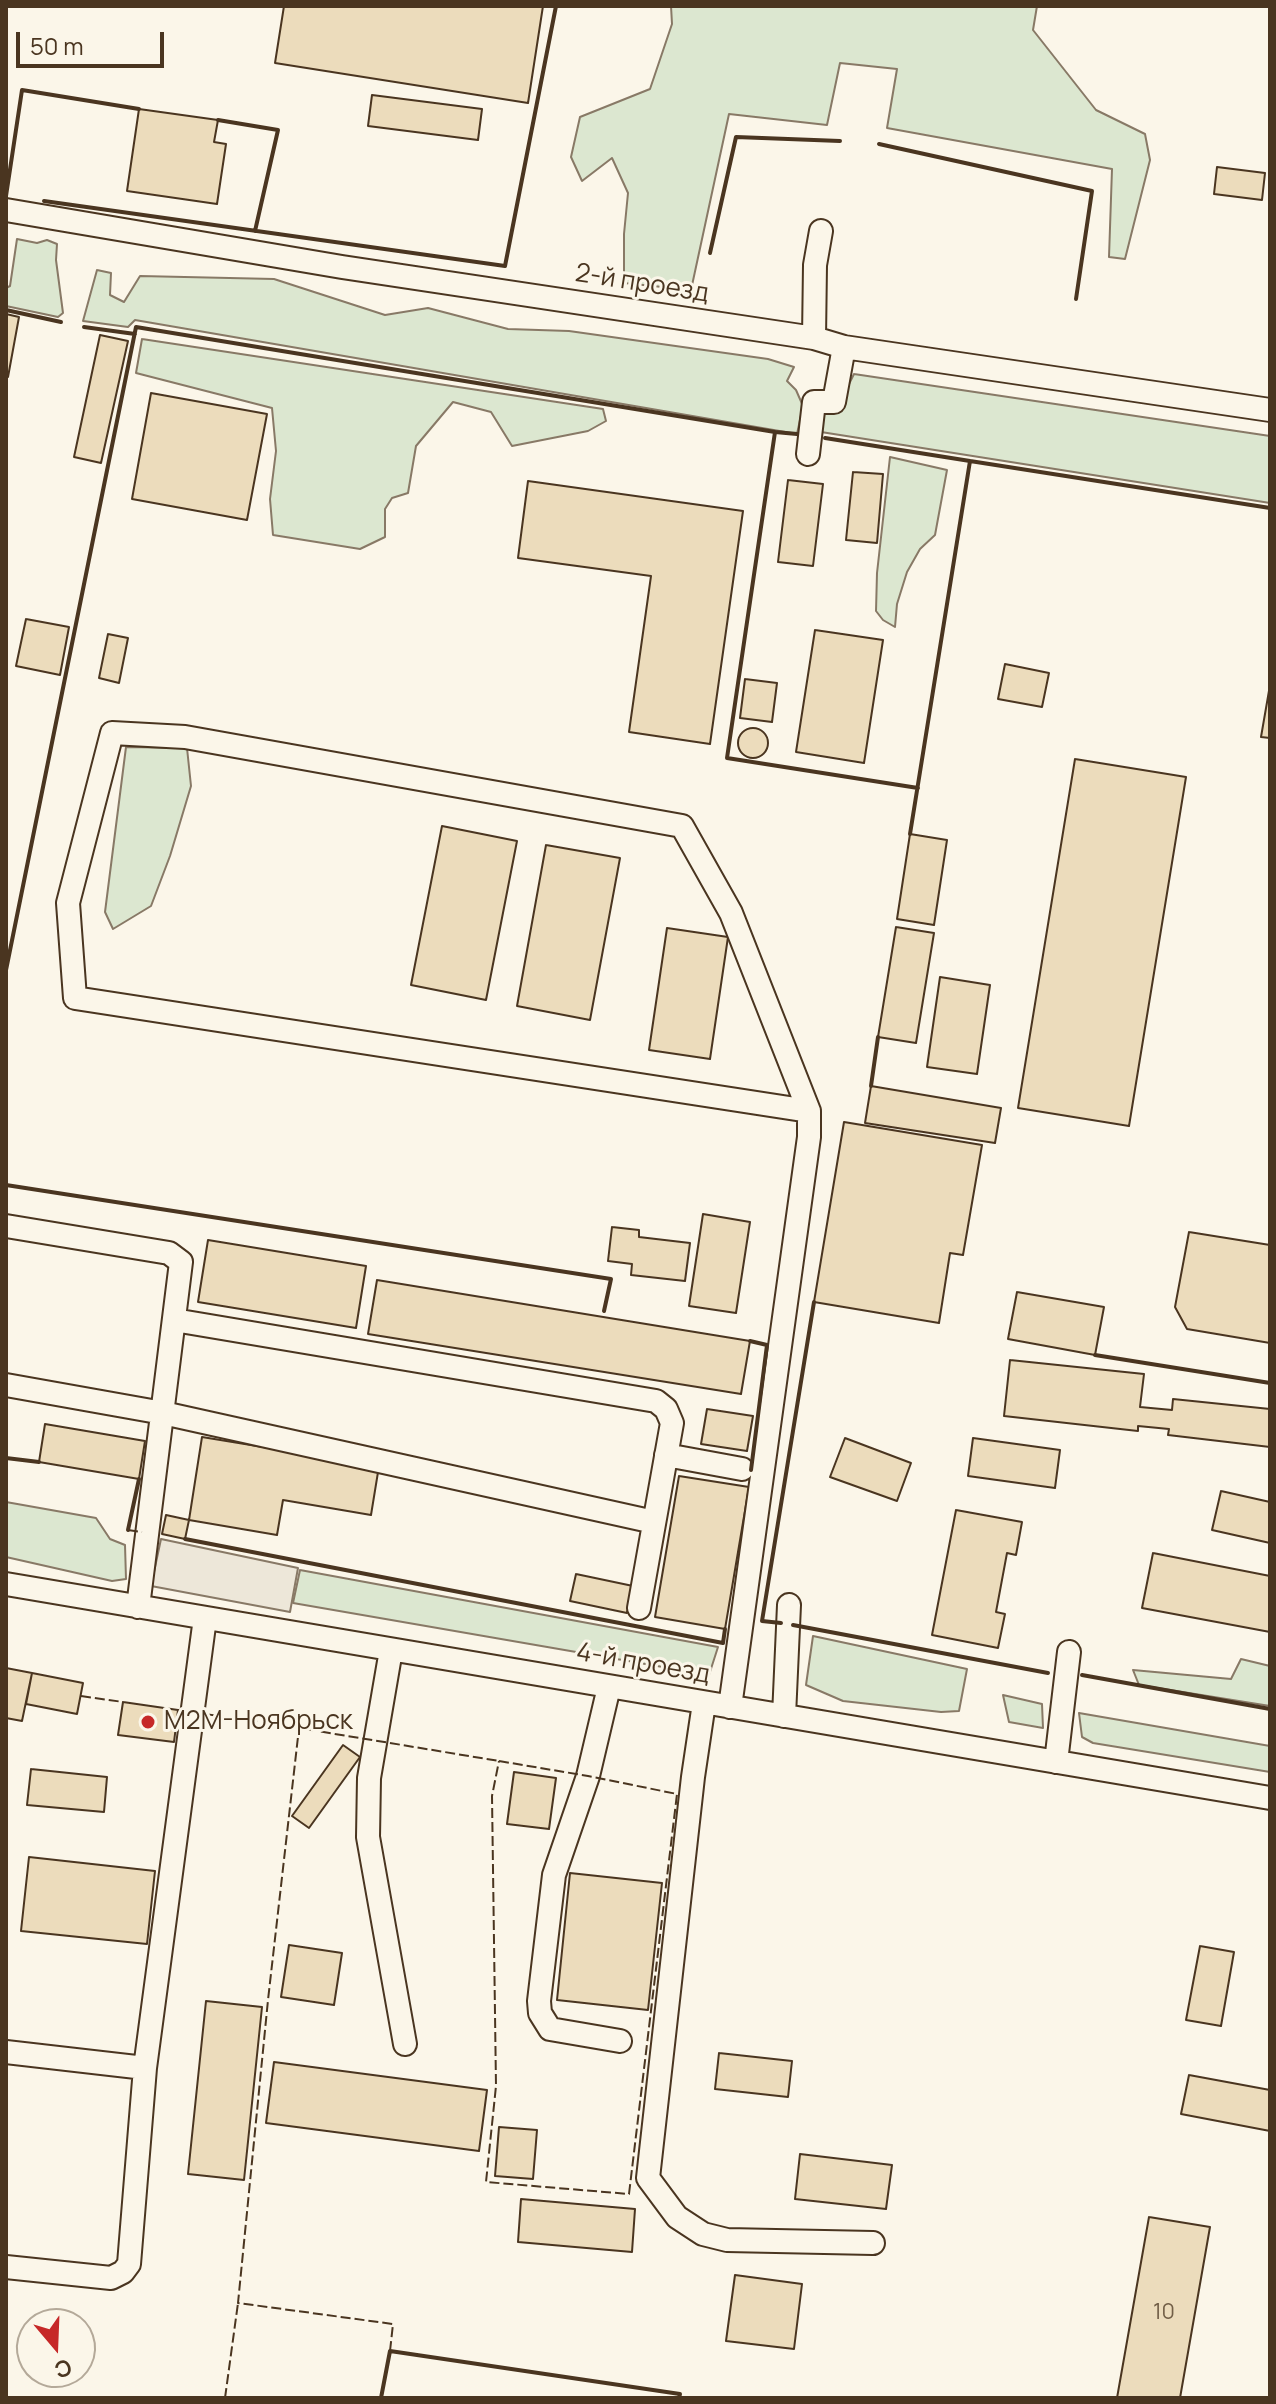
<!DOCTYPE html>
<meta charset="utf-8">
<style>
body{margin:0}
#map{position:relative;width:1276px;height:2404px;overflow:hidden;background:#fbf6e9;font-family:Manrope,sans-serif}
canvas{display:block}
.frame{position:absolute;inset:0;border:8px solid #4a3520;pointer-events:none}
.north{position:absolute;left:16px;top:2308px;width:80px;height:80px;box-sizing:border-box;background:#fbf6e9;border:2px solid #b4a999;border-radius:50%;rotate:161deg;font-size:22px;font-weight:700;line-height:32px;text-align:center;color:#4a3520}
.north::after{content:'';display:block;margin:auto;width:28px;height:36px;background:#c62828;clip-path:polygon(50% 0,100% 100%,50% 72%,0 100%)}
.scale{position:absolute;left:16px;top:32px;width:148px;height:36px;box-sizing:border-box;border:4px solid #4a3520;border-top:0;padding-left:10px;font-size:24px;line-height:28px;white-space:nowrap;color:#4a3520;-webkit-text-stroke:6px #fbf6e9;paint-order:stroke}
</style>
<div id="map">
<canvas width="1276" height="2404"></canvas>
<div class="frame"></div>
<div class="north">С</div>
<div class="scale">50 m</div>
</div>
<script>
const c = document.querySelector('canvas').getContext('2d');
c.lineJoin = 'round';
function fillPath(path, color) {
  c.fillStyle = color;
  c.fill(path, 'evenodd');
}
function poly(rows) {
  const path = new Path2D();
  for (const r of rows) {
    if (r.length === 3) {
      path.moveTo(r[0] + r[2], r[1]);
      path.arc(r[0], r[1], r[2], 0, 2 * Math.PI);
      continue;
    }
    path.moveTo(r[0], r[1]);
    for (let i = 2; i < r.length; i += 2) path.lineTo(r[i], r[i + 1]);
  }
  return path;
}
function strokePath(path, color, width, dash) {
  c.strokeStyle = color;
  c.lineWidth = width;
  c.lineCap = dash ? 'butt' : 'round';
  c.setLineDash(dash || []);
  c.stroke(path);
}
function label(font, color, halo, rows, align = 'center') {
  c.font = font + ' Manrope,sans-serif';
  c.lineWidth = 6;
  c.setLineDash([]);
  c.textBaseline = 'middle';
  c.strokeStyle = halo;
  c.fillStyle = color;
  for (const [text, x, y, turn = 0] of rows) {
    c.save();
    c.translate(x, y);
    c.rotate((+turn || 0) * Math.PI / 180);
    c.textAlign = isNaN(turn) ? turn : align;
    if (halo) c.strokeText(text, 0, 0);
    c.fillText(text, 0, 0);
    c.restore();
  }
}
const green = poly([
 [671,6,1037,6,1033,30,1096,110,1145,134,1150,160,1125,259,1109,257,1112,169,887,128,897,69,840,63,827,125,729,114,691,290,624,283,624,234,628,193,612,158,582,181,571,157,580,117,650,89,672,24,671,6],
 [17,239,37,243,47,240,57,244,56,260,63,313,58,317,6,306,6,288,10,286,17,239],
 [97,270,111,273,110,295,124,302,140,276,274,279,385,315,428,308,508,329,569,331,768,359,794,367,787,381,796,390,803,406,797,434,135,320,128,327,83,321,97,270],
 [142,339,603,409,606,421,588,431,512,446,491,412,453,402,416,446,408,493,392,498,385,509,385,537,360,549,273,535,270,499,276,451,272,408,136,373,142,339],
 [854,374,1270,436,1270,503,821,432,821,410,844,394,854,374],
 [890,457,947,470,935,535,920,549,907,572,897,604,895,627,883,620,876,611,877,573,890,457],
 [126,747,187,748,191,786,170,856,151,906,113,929,105,912,126,747],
 [6,1502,96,1518,110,1539,125,1545,126,1579,112,1581,6,1557,6,1502],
 [300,1570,718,1647,709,1675,293,1603,300,1570],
 [813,1636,967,1669,959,1711,941,1712,843,1701,806,1685,813,1636],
 [1241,1659,1270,1666,1270,1706,1139,1685,1133,1670,1231,1679,1241,1659],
 [1003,1695,1042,1704,1043,1728,1009,1722,1003,1695],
 [1079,1713,1270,1746,1270,1772,1093,1743,1082,1737,1079,1713]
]);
fillPath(green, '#dce7d0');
strokePath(green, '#887966', 2);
const parking = poly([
 [161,1539,298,1568,290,1612,151,1586,161,1539]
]);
fillPath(parking, '#ede7d9');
strokePath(parking, '#887966', 2);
const building = poly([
 [284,6,543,6,528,103,275,63,284,6],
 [372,95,482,109,478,140,368,126,372,95],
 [139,109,218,120,214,142,226,144,217,204,127,191,139,109],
 [1217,167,1265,173,1262,200,1214,194,1217,167],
 [6,314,19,317,8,377,6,377,6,314],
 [100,335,128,341,101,463,74,457,100,335],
 [151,393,267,414,247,520,132,499,151,393],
 [853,472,883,474,877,543,846,540,853,472],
 [788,480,823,484,813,566,778,562,788,480],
 [528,481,743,511,710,744,629,732,651,576,518,558,528,481],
 [26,619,69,627,60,675,16,666,26,619],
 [815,630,883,640,864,763,796,752,815,630],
 [108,634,128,638,119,683,99,678,108,634],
 [1005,664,1049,673,1042,707,998,699,1005,664],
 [745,679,777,683,772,722,740,718,745,679],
 [1270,685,1270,738,1261,737,1270,685],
 [753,743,15],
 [1075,759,1186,777,1129,1126,1018,1108,1075,759],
 [442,826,517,841,486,1000,411,985,442,826],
 [910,834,947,840,934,925,897,919,910,834],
 [546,845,620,858,590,1020,517,1006,546,845],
 [896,927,934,933,916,1043,878,1037,896,927],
 [667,928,728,937,710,1059,649,1050,667,928],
 [940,977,990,985,977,1074,927,1067,940,977],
 [871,1086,1001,1108,995,1143,865,1123,871,1086],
 [844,1122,982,1145,963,1255,950,1253,939,1323,814,1302,844,1122],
 [703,1214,750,1222,736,1313,689,1306,703,1214],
 [612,1227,639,1230,639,1237,690,1243,685,1281,631,1275,632,1264,608,1261,612,1227],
 [1189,1232,1270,1245,1270,1343,1187,1329,1175,1307,1189,1232],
 [208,1240,366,1266,356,1328,198,1302,208,1240],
 [377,1280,750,1341,741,1394,368,1334,377,1280],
 [1017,1292,1104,1307,1095,1355,1008,1339,1017,1292],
 [1010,1360,1144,1374,1140,1407,1172,1410,1173,1399,1270,1409,1270,1447,1168,1435,1169,1429,1138,1426,1138,1431,1004,1416,1010,1360],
 [707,1409,753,1416,747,1451,701,1444,707,1409],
 [45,1424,145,1441,139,1479,39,1462,45,1424],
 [202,1437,379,1466,371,1515,283,1500,277,1535,189,1520,202,1437],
 [845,1438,911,1463,897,1501,830,1477,845,1438],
 [973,1438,1060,1450,1055,1488,968,1476,973,1438],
 [679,1476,749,1487,725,1629,655,1617,679,1476],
 [1221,1491,1270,1502,1270,1543,1212,1530,1221,1491],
 [956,1510,1022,1522,1016,1555,1007,1553,996,1612,1005,1614,998,1648,932,1635,956,1510],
 [166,1515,189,1520,185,1539,162,1534,166,1515],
 [1153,1553,1270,1576,1270,1632,1142,1608,1153,1553],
 [576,1574,633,1586,627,1613,570,1601,576,1574],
 [6,1668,32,1673,22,1721,6,1718,6,1668],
 [32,1673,83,1683,77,1714,26,1704,32,1673],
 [123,1702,178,1710,174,1742,118,1735,123,1702],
 [343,1745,360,1757,309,1828,292,1816,343,1745],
 [31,1769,107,1777,104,1812,27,1805,31,1769],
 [514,1772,556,1778,549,1829,507,1824,514,1772],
 [29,1857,155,1871,147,1944,21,1931,29,1857],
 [570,1873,662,1883,648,2010,557,2000,570,1873],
 [289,1945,342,1953,334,2005,281,1997,289,1945],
 [1200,1946,1234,1952,1221,2026,1186,2020,1200,1946],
 [206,2001,262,2007,244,2180,188,2174,206,2001],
 [719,2053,792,2061,788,2097,715,2089,719,2053],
 [274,2062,487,2090,479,2151,266,2123,274,2062],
 [1189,2075,1270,2090,1270,2131,1181,2114,1189,2075],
 [499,2127,537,2130,533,2179,495,2176,499,2127],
 [800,2154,892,2165,886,2209,795,2199,800,2154],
 [521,2199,635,2209,632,2252,518,2242,521,2199],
 [1149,2217,1210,2227,1180,2398,1117,2398,1149,2217],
 [735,2275,802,2284,794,2349,726,2341,735,2275]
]);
fillPath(building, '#ecdcbc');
strokePath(building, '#4a3520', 2);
const minor = poly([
 [6,210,342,267,814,338,844,347,1270,410],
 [814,338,815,265,821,231],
 [808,454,814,402,834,402,844,347],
 [6,1226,169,1253,181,1262,138,1607],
 [174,1320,656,1401,666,1409,672,1423,639,1608],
 [6,1385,163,1413,654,1522],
 [666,1455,742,1469],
 [6,1584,1270,1798],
 [391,1650,369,1778,368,1837,405,2044],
 [609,1687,588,1776,554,1875,539,2001,540,2013,550,2029,620,2041],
 [704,1703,693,1777,648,2178,677,2217,703,2234,727,2240,873,2243],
 [730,1707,809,1137,809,1111,731,913,682,826,185,737,112,733,68,903,75,998,809,1111],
 [784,1716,789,1605],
 [1056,1762,1069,1652],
 [6,2052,145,2068,205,1618],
 [6,2267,111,2278,123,2272,129,2264,145,2068]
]);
strokePath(minor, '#4a3520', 26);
strokePath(minor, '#fbf6e9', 22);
strokePath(poly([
 [128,1530,142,1532],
 [81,1696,123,1702],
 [178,1710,299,1728],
 [499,1761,588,1776,677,1794,629,2194,486,2182,496,2086,492,1796,499,1761],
 [390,2351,393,2324,238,2303,268,2000,299,1728,499,1761],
 [225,2398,238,2303]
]), '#4a3520', 2, [10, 4]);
strokePath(poly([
 [218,120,278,130,255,231],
 [879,144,1092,191,1076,299],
 [6,196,22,90,139,109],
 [44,201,505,266,556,6],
 [710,253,736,137,840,141],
 [6,310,61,322],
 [84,327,135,334],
 [797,434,775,432,727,758,918,788],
 [825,438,970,461],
 [910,834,970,461,1270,508],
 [6,970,136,327,775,432],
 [871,1086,878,1037],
 [6,1185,611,1279,604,1311],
 [750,1341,767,1345,751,1470],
 [1095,1355,1270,1383],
 [6,1458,39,1462],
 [128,1530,139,1479],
 [185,1539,723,1643,725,1629],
 [781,1623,762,1621,814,1302],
 [793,1625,1048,1673],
 [1082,1675,1270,1709],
 [381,2398,390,2351,680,2394,679,2398]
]), '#4a3520', 4);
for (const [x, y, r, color] of [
 [148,1722,8,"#c62828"]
]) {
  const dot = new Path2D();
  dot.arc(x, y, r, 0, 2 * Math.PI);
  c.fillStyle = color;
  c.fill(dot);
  strokePath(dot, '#fbf6e9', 3);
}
label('22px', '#725f47', null, [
 ["10",1164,2313]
]);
label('26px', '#4a3520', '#fbf6e9', [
 ["2-й проезд",642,284,9],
 ["4-й проезд",643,1664,10]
]);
label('26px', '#4a3520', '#fbf6e9', [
 ["М2М-Ноябрьск",164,1722]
], 'left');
</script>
